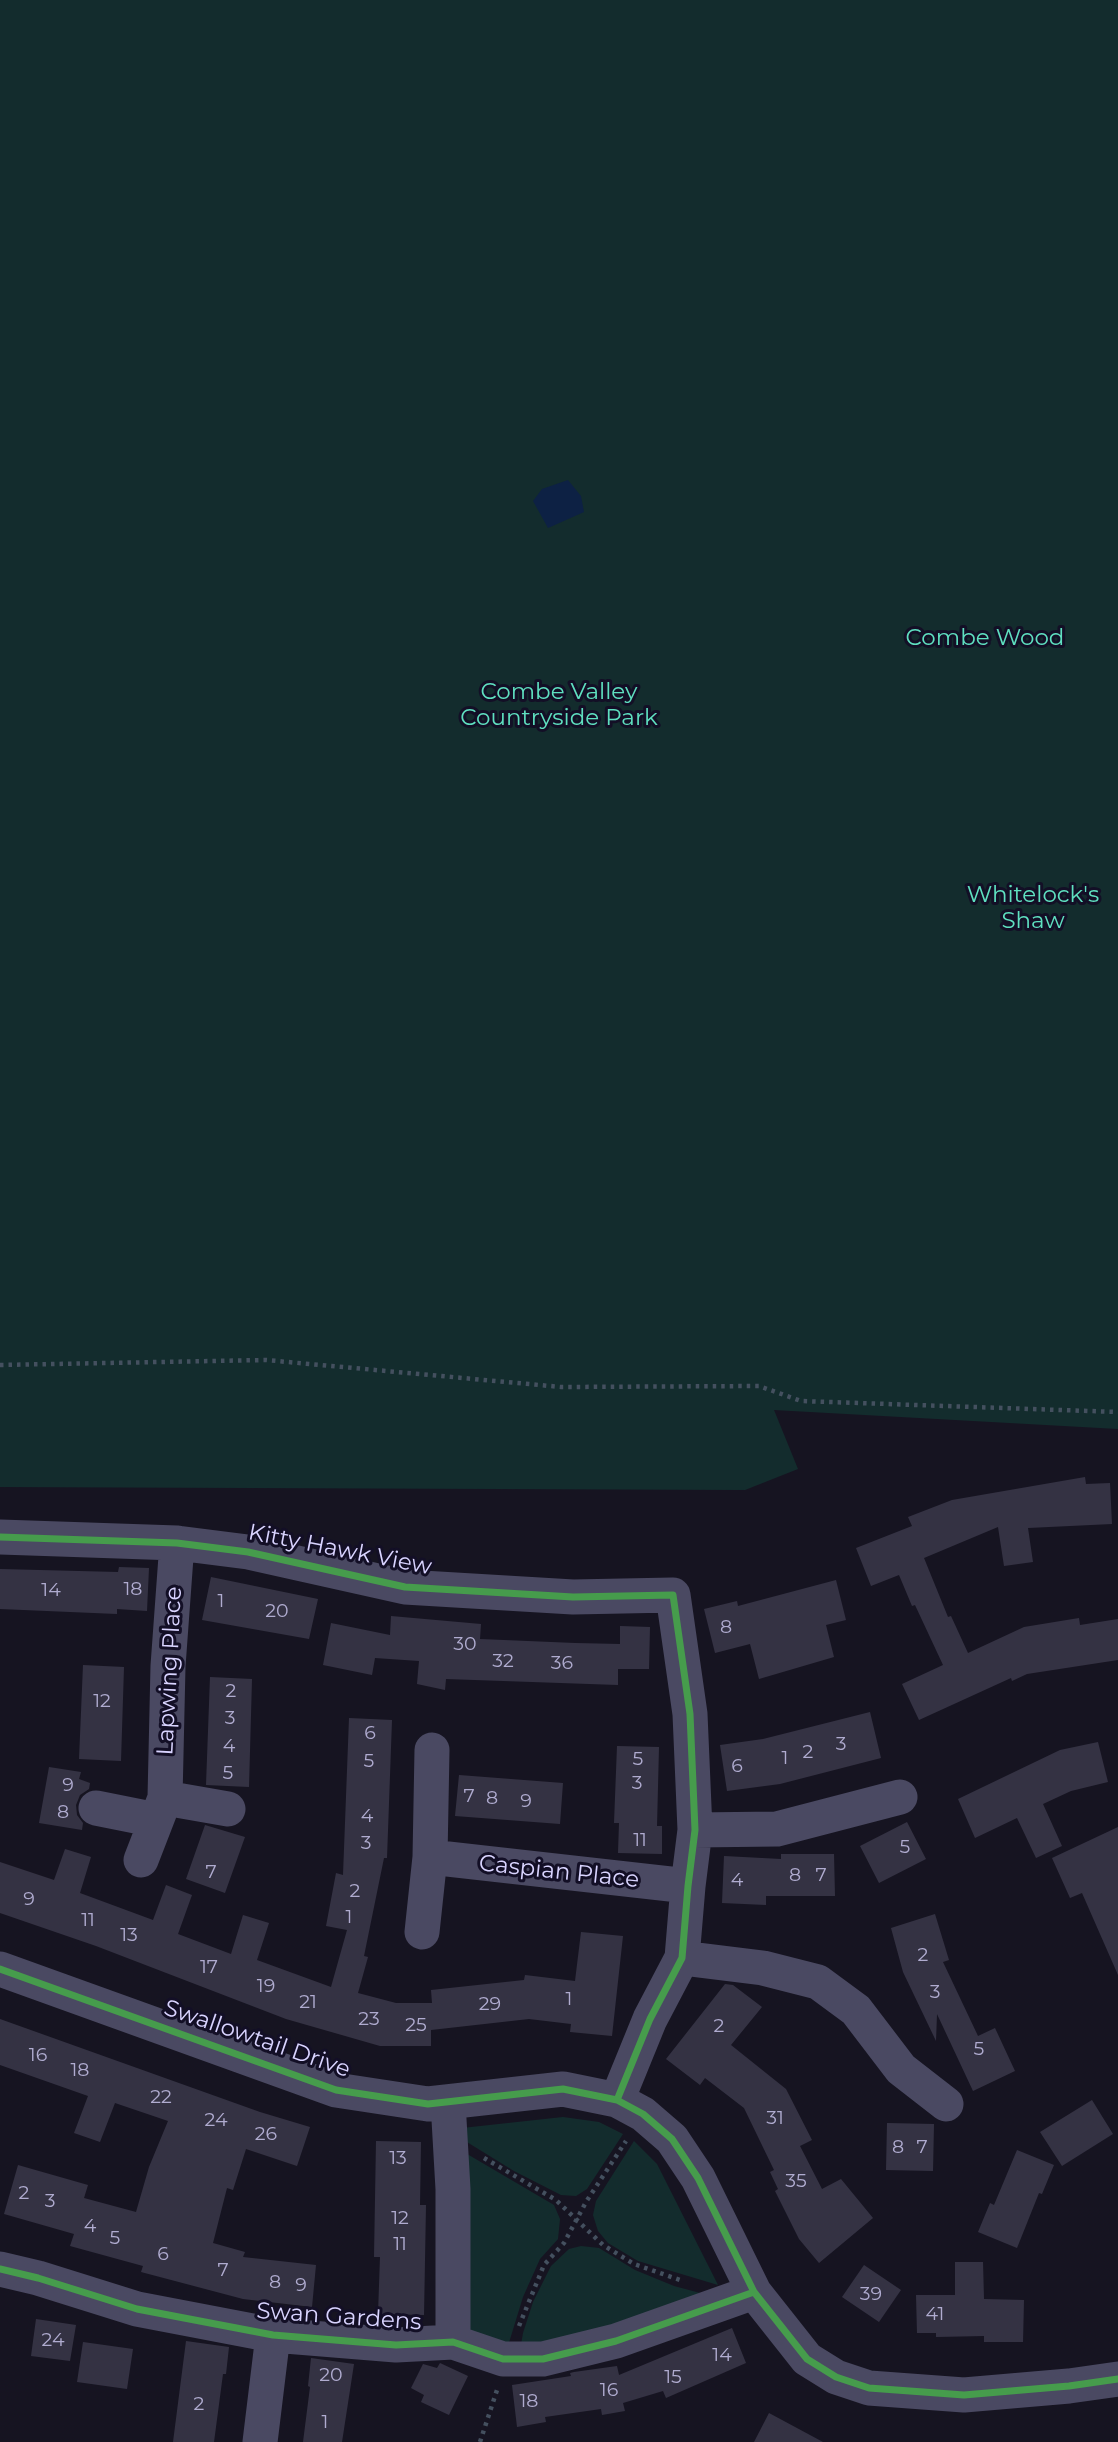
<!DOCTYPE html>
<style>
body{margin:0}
canvas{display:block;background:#161421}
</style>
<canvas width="1118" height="2442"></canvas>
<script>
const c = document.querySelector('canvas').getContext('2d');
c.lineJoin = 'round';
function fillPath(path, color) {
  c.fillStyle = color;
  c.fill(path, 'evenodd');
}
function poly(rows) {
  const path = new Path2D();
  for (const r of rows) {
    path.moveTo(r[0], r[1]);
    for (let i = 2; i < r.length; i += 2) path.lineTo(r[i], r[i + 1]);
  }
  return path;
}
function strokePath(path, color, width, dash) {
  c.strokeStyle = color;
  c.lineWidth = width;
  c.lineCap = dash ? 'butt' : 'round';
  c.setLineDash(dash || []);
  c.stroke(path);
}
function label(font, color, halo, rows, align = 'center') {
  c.font = font + ' Montserrat,sans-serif';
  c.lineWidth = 6;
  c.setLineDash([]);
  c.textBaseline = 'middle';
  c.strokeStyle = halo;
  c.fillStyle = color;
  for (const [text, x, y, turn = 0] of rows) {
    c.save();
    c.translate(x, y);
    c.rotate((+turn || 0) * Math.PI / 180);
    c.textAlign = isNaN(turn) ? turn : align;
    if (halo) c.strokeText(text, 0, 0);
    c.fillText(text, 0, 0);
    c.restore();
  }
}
fillPath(poly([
 [0,0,1118,0,1118,1429,774,1410,798,1469,745,1490,0,1487],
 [563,2117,599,2122,623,2134,587,2189,576,2196,561,2195,514,2171,462,2139,462,2128],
 [634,2141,657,2164,718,2285,638,2261,608,2243,598,2231,593,2215,596,2201],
 [462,2151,554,2205,560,2219,558,2239,540,2259,523,2297,507,2349,467,2330],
 [581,2246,599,2248,635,2270,674,2286,715,2297,520,2351,523,2333,533,2302,551,2266,569,2249]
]), '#132c2d');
fillPath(poly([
 [568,480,581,496,584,512,548,528,533,501,542,489]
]), '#0d2144');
fillPath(poly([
 [1085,1477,1086,1484,1110,1483,1112,1524,1028,1528,1033,1562,1004,1566,998,1527,924,1558,948,1617,951,1616,968,1653,1024,1627,1079,1618,1080,1625,1118,1619,1118,1660,1027,1674,1012,1681,1011,1678,919,1720,902,1684,943,1665,915,1605,912,1606,899,1575,871,1586,856,1548,912,1526,908,1517,952,1500],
 [119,1567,149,1568,147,1611,117,1609,117,1614,0,1609,0,1569,118,1572],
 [211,1577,318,1599,309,1639,202,1620],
 [836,1580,846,1620,826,1625,834,1657,759,1679,750,1644,715,1653,704,1609,737,1601,738,1606],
 [391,1616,481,1624,480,1639,575,1643,620,1644,620,1626,650,1627,649,1669,618,1669,618,1685,446,1679,445,1690,417,1684,419,1661,375,1658,372,1675,323,1665,331,1623,390,1635],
 [83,1665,124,1667,121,1761,79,1759],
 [210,1677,252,1679,249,1787,206,1785],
 [870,1712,881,1758,780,1784,727,1791,720,1745,763,1739],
 [349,1718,392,1720,387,1858,384,1858,364,1956,368,1957,358,1993,396,2003,432,2003,431,1990,524,1980,525,1975,575,1981,581,1932,623,1936,612,2036,570,2032,571,2024,529,2019,431,2030,431,2046,380,2046,286,2019,96,1946,0,1913,0,1862,54,1880,65,1849,91,1857,80,1893,153,1920,166,1885,192,1895,178,1934,231,1954,243,1915,269,1923,257,1960,331,1987,347,1930,326,1926,336,1873,343,1875],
 [1098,1742,1108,1782,1071,1791,1043,1804,1062,1846,1036,1858,1017,1818,975,1838,958,1799,1060,1750],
 [617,1746,659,1747,657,1826,662,1826,662,1854,618,1853,619,1823,614,1823],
 [49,1767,81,1772,79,1779,90,1783,89,1789,80,1795,76,1805,77,1815,83,1823,82,1830,39,1823],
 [459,1775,563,1783,560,1824,455,1816],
 [907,1822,926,1859,879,1883,860,1846],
 [205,1825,245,1837,225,1893,186,1879],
 [1118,1827,1118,1975,1082,1893,1070,1898,1052,1858],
 [781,1854,834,1854,835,1896,766,1896,766,1905,722,1903,724,1856,781,1859],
 [935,1914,949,1960,943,1962,978,2036,995,2028,1015,2071,973,2091,937,2014,936,2041,903,1972,891,1928],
 [725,1984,733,1985,762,2007,731,2045,786,2089,812,2140,800,2146,822,2189,841,2179,873,2218,819,2263,799,2239,775,2191,778,2189,770,2172,774,2170,744,2108,705,2078,700,2085,666,2059],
 [0,2019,260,2112,310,2127,297,2166,246,2149,233,2190,227,2188,213,2243,245,2252,243,2257,316,2265,312,2307,243,2299,141,2272,143,2266,70,2246,74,2234,4,2214,18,2165,88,2185,84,2198,136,2212,149,2167,168,2121,115,2103,100,2142,74,2133,88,2096,0,2065],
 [1092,2100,1113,2134,1062,2166,1040,2132],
 [887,2123,934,2124,933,2171,886,2170],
 [376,2141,421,2142,420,2205,426,2205,424,2315,378,2314,380,2257,374,2257],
 [1017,2150,1054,2165,1042,2194,1039,2193,1017,2248,978,2232,990,2203,994,2205],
 [955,2262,983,2262,984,2299,1024,2300,1023,2342,984,2342,984,2336,936,2337,936,2333,917,2333,916,2295,955,2295],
 [864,2265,901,2290,879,2322,842,2297],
 [36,2319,76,2325,70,2361,31,2356],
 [732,2328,746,2363,666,2398,663,2391,623,2403,625,2411,602,2415,601,2409,545,2417,546,2422,517,2427,512,2385,571,2376,570,2373,574,2372,617,2366,619,2375],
 [186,2341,229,2347,226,2374,223,2374,214,2442,173,2442],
 [83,2342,133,2349,127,2389,77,2382],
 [311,2358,354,2364,342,2442,303,2442,310,2387,308,2386],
 [440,2363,468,2376,449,2415,421,2402,424,2395,411,2388,423,2364,437,2368],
 [769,2413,823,2442,754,2442]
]), '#343243');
strokePath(poly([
 [0,1365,266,1360,561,1387,759,1386,801,1401,1118,1412],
 [484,2158,556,2200,603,2245,634,2264,683,2281],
 [519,2326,544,2265,564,2243,586,2202,626,2141],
 [480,2442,497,2390]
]), '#44505f', 4.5, [3.5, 5]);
strokePath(poly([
 [0,1537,177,1543,248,1552,405,1587,573,1597,673,1595,690,1714,695,1830,688,1886,682,1958,650,2019,617,2100],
 [165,1798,228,1809],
 [96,1808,156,1820],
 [695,1830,777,1829,900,1797],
 [430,1857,688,1886],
 [141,1860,165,1798,168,1666,177,1543],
 [422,1932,430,1857,432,1750],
 [682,1958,763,1968,818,1982,856,2010,901,2069,946,2104],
 [0,1969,336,2090,428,2104,563,2089,617,2100,643,2114,672,2139,698,2178,754,2292,807,2359,836,2377,869,2388,964,2395,1069,2386,1118,2379],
 [448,2102,453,2189,453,2342],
 [0,2269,38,2278,137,2309,273,2335,396,2345,453,2342,503,2359,543,2359,616,2341,754,2292],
 [260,2442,273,2335]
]), '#4a4962', 35);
strokePath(poly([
 [0,1537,177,1543,248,1552,405,1587,573,1597,673,1595,690,1714,695,1830,688,1886,682,1958,650,2019,617,2100],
 [0,1969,336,2090,428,2104,563,2089,617,2100,643,2114,672,2139,698,2178,754,2292,807,2359,836,2377,869,2388,964,2395,1069,2386,1118,2379],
 [0,2269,38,2278,137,2309,273,2335,396,2345,453,2342,503,2359,543,2359,616,2341,754,2292]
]), '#469c4c', 7);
label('19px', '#b0acd0', null, [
 ["18",133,1589],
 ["14",51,1590],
 ["1",221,1601],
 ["20",277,1611],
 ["8",726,1627],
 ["30",465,1644],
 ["32",503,1661],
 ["36",562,1663],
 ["2",231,1691],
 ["12",102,1701],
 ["3",230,1718],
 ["6",370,1733],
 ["3",841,1744],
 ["4",229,1746],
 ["2",808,1752],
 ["1",785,1758],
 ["5",638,1759],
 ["5",369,1761],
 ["6",737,1766],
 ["5",228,1773],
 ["3",637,1783],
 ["9",68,1785],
 ["7",469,1796],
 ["8",492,1798],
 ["9",526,1801],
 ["8",63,1812],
 ["4",367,1816],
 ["11",640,1840],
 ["3",366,1843],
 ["5",905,1847],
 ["7",211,1872],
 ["8",795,1875],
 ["7",821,1875],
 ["4",737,1880],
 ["2",355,1891],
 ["9",29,1899],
 ["1",349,1917],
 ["11",88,1920],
 ["13",129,1935],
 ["2",923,1955],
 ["17",209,1967],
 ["19",266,1986],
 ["3",935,1992],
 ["1",569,1999],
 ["21",308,2002],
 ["29",490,2004],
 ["23",369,2019],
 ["25",416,2025],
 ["2",719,2026],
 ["5",979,2049],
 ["16",38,2055],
 ["18",80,2070],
 ["22",161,2097],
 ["31",775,2118],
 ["24",216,2120],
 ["26",266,2134],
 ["8",898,2147],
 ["7",922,2147],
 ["13",398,2158],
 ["35",796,2181],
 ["2",24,2193],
 ["3",50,2201],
 ["12",400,2218],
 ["4",90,2226],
 ["5",115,2238],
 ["11",400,2244],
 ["6",163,2254],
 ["7",223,2270],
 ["8",275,2282],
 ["9",301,2285],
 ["39",871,2294],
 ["41",935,2314],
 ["24",53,2340],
 ["14",722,2355],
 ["20",331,2375],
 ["15",673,2377],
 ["16",609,2390],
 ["18",529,2401],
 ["2",199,2404],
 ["1",325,2422]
]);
label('23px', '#5fe0c0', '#130f26', [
 ["Combe Wood",985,638],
 ["Combe Valley",559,692],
 ["Countryside Park",559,718],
 ["Whitelock's",1033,895],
 ["Shaw",1033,921]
]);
label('23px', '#d9d4ff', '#130f26', [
 ["Kitty Hawk View",340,1550,11],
 ["Lapwing Place",170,1671,-87],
 ["Caspian Place",559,1872,6],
 ["Swallowtail Drive",257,2039,19],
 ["Swan Gardens",339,2317,4]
]);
</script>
